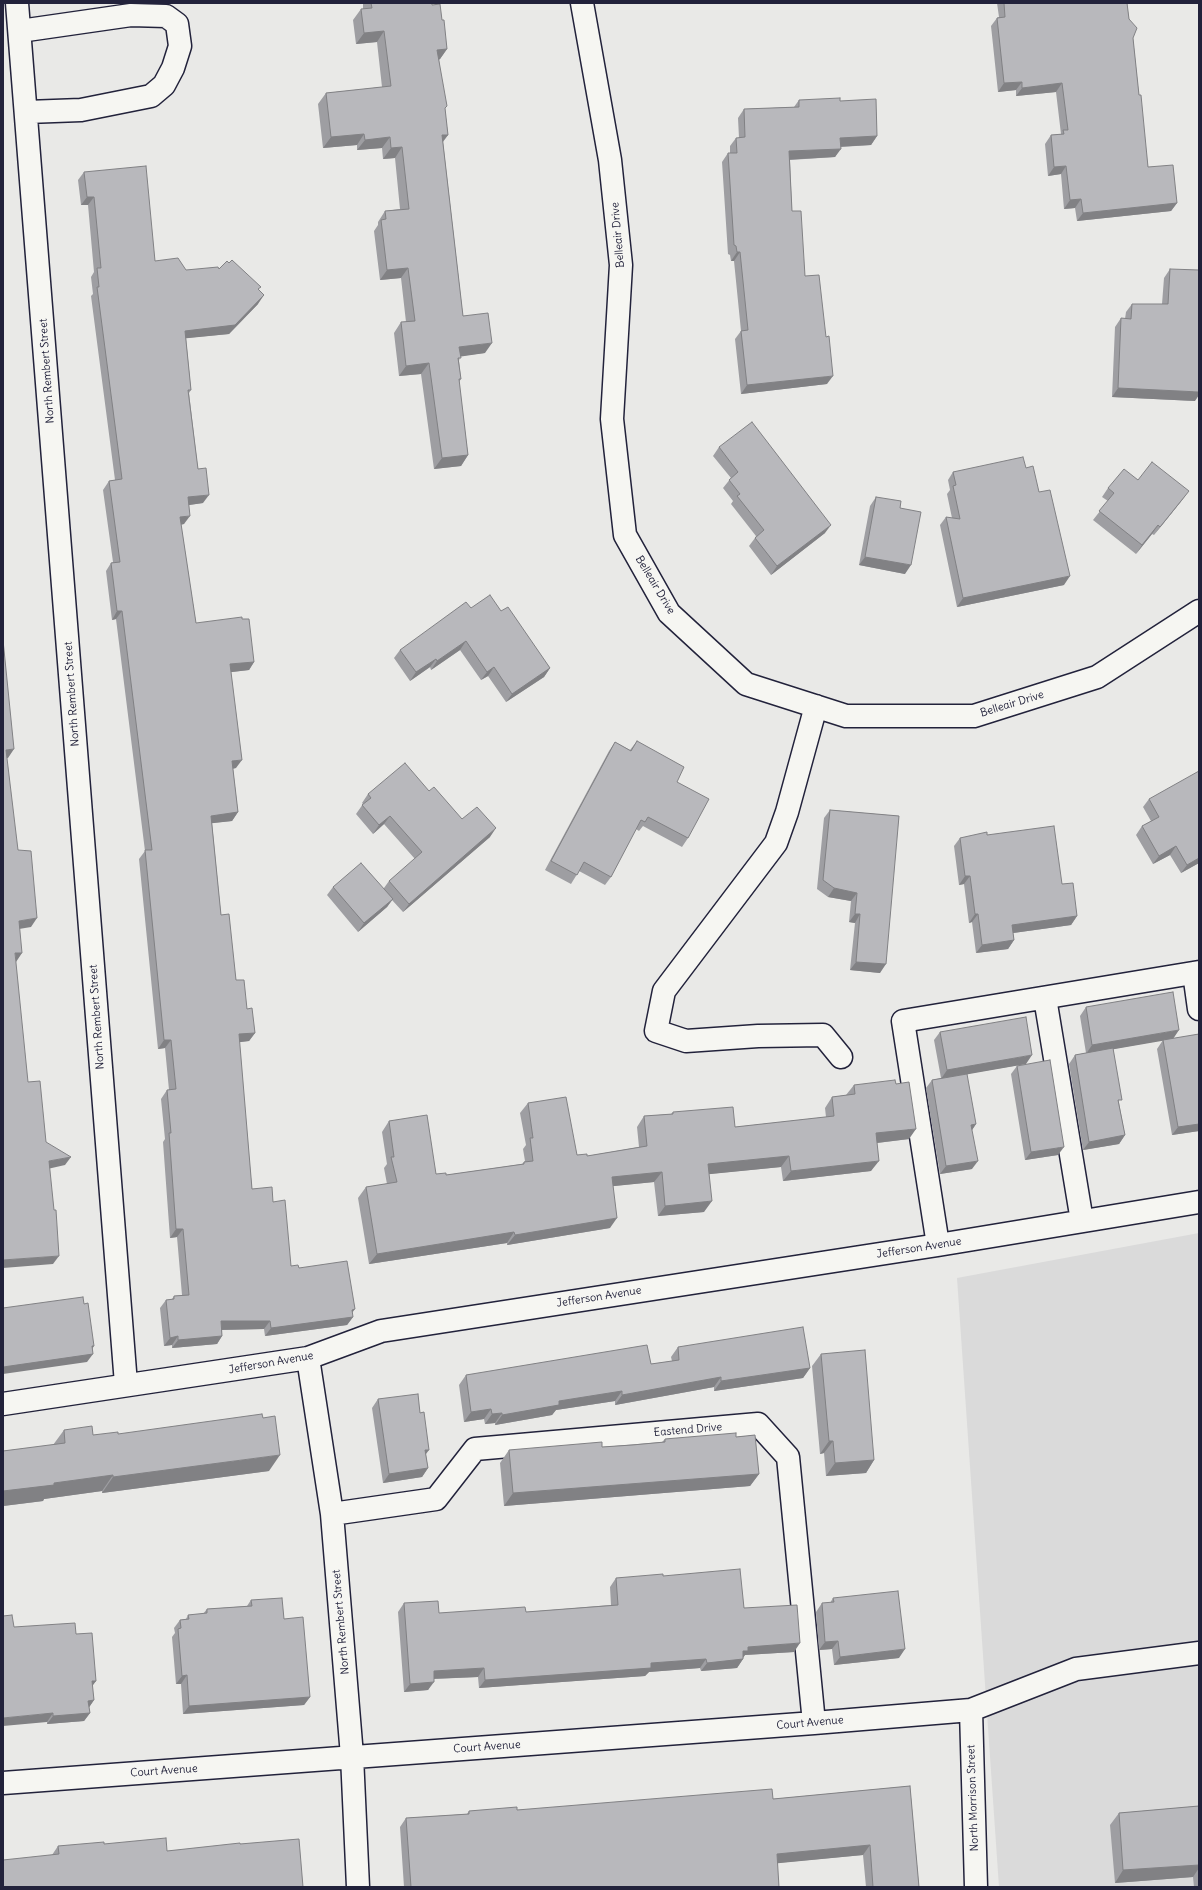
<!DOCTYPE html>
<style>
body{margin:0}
#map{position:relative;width:1202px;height:1890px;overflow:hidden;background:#e9e9e7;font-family:Delius,sans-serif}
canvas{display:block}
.frame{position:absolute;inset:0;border:4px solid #22223b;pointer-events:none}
</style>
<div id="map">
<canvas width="1202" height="1890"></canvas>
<div class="frame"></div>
</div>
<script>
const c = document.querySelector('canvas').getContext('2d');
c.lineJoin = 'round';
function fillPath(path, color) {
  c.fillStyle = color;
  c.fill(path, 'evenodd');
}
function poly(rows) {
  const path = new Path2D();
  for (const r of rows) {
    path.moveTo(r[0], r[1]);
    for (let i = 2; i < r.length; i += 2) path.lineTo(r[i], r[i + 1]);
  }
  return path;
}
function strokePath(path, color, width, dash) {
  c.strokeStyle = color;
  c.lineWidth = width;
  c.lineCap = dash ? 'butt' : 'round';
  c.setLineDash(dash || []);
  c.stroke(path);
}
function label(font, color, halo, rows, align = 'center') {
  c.font = font + ' Delius,sans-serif';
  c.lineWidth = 3;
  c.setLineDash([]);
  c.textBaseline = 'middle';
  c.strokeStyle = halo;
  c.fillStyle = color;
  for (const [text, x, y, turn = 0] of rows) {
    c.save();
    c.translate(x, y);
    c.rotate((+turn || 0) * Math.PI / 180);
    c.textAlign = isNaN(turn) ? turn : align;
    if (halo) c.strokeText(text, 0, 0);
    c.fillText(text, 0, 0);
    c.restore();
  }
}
fillPath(poly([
 [1199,1233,1199,1887,999,1887,957,1278]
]), '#dadada');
const minor = poly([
 [17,3,126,1384],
 [582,3,610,160,621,265,612,419,625,535,669,613,746,684,846,716,974,716,1097,677,1199,611],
 [20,31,131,15,166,16,177,24,180,46,173,68,164,85,151,96,81,110,27,112],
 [816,706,787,812,776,843,664,991,656,1031,686,1041,758,1036,823,1035,841,1057],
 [1194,973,1199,1009],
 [1045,998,1082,1221],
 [938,1245,903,1021,1199,972],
 [308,1358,332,1514,352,1756,358,1887],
 [3,1404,308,1358,381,1331,938,1245,1199,1202],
 [332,1514,436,1499,475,1449,758,1424,788,1457,814,1723],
 [971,1710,976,1887],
 [3,1783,814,1723,971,1710,1076,1669,1199,1653]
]);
strokePath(minor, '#22223b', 25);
strokePath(minor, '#f6f6f2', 22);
fillPath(poly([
 [363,3,432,3,432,5,442,20,447,49,440,59,439,60,445,109,448,135,443,142,463,316,485,353,460,356,459,361,461,379,459,382,468,455,461,466,434,469,421,374,399,376,394,333,401,322,406,322,401,278,380,280,374,231,378,225,378,222,385,211,400,209,395,158,383,159,382,148,357,150,357,145,323,148,318,104,326,93,382,87,377,42,356,44,353,20,361,9,363,9],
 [997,3,1127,3,1129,19,1133,38,1139,95,1148,167,1177,203,1171,211,1077,221,1075,208,1064,209,1061,174,1048,176,1045,144,1051,135,1061,134,1056,92,1016,96,1016,90,998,92,991,26,997,18,999,17],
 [799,100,840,101,877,136,871,145,841,147,835,157,790,160,792,211,805,276,827,384,741,394,735,339,741,331,734,261,731,261,730,255,728,254,722,162,728,153,730,153,730,146,736,138,739,138,738,118,744,109,794,107],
 [84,172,155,261,186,270,219,269,258,290,258,304,229,334,186,338,191,390,189,393,198,469,203,503,189,505,184,524,181,525,196,623,254,662,249,670,231,672,236,768,233,769,238,812,232,821,212,823,221,915,236,980,247,1009,255,1033,249,1041,239,1042,252,1189,273,1202,291,1266,299,1268,352,1313,353,1317,347,1325,265,1336,264,1329,222,1330,222,1336,217,1344,172,1348,172,1345,164,1346,160,1308,166,1300,172,1299,174,1296,182,1295,177,1237,170,1238,163,1142,165,1139,161,1099,167,1090,169,1090,165,1048,158,1049,139,859,145,851,116,619,112,620,106,571,111,563,113,562,103,490,109,481,115,480,91,296,93,294,91,277,94,272,88,205,81,205,78,180],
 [1170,269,1195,401,1112,397,1115,327,1121,318,1125,319,1126,312,1132,304,1162,304,1164,278],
 [719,447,825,533,771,575,749,546,755,538,756,536,731,504,733,501,723,488,731,478,713,456],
 [1026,468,1039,492,1064,585,957,607,940,525,946,517,952,518,947,494,950,490,948,480,953,472],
 [1138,480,1183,499,1154,535,1152,534,1136,554,1093,520,1108,501,1102,497,1108,488],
 [876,497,900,508,905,574,859,565,870,506],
 [471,608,501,611,550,668,544,677,506,702,488,676,481,680,460,650,431,670,430,667,410,681,394,658,400,650],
 [637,741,677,782,688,838,682,847,643,826,639,831,636,829,611,877,605,885,579,871,571,884,545,870,609,751,615,742,630,750],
 [429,791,462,819,490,837,403,912,392,900,387,907,358,932,327,895,333,887,384,888,389,881,415,859,384,824,373,834,356,814,363,804,362,803,368,794],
 [1149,799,1199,863,1181,873,1170,855,1153,864,1136,835,1142,826,1151,821,1143,807],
 [830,810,899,816,880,973,850,970,855,923,849,922,851,901,828,897,817,889,824,818],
 [987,835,1062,884,1077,916,1071,925,1013,933,1014,940,1008,949,976,953,972,922,969,923,964,884,959,885,954,846,960,838],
 [1086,1007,1173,1039,1199,1034,1199,1131,1172,1135,1157,1049,1163,1040,1113,1049,1119,1103,1125,1135,1119,1144,1083,1150,1069,1064,1075,1055,1086,1053,1080,1016],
 [940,1032,1026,1064,953,1076,976,1124,972,1130,972,1169,940,1174,926,1088,932,1080,941,1078,934,1040],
 [1017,1066,1058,1155,1025,1160,1011,1074],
 [896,1084,909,1139,877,1143,871,1171,783,1181,781,1167,709,1174,704,1212,658,1216,654,1182,613,1186,610,1228,507,1245,507,1243,369,1264,358,1198,366,1187,387,1184,384,1168,387,1164,382,1132,389,1121,436,1174,446,1175,522,1164,525,1161,523,1149,526,1145,520,1113,528,1103,577,1155,587,1156,639,1147,637,1127,644,1116,671,1114,673,1112,735,1127,826,1117,825,1108,832,1097,846,1095,854,1085],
 [678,1347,810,1368,803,1378,714,1391,714,1387,615,1405,615,1401,556,1410,552,1415,495,1425,495,1423,485,1424,484,1419,464,1422,459,1385,466,1375,651,1364,672,1361,671,1357],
 [821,1354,874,1460,866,1473,826,1476,824,1453,820,1454,812,1366],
 [378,1399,426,1455,428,1468,422,1477,383,1483,372,1408],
 [64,1430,93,1435,118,1434,269,1471,102,1493,102,1491,44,1499,43,1501,3,1506,3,1449,3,1451,53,1445],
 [736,1437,759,1474,750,1486,504,1506,500,1463,509,1450,602,1447,662,1442,665,1439],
 [663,1576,744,1608,794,1652,745,1655,743,1658,743,1659,737,1668,701,1671,700,1668,649,1672,645,1676,479,1688,478,1677,434,1679,428,1690,404,1692,398,1612,404,1603,439,1613,526,1612,611,1605,610,1587,616,1578],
 [833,1598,899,1658,834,1665,832,1649,819,1650,816,1612,822,1603,830,1603],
 [251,1600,284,1619,310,1697,304,1705,183,1714,181,1684,176,1684,172,1637,175,1633,174,1628,180,1620,186,1619,188,1615,203,1614,207,1609,247,1606],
 [14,1627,76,1634,96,1681,92,1686,94,1700,89,1707,90,1713,84,1721,47,1724,47,1722],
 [910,1786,919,1887,866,1887,863,1855,777,1863,779,1887,404,1887,400,1827,406,1818,467,1814,469,1811,517,1810,773,1799],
 [1199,1806,1199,1887,1194,1887,1193,1877,1115,1883,1110,1825,1119,1813],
 [104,1844,167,1851,240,1844,303,1887,52,1855,58,1846]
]), '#9e9ea2');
fillPath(poly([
 [384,31,377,42,356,44,364,33],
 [447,49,440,59,430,61,437,50],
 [1022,82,1016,90,998,92,1004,83],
 [1062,83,1056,92,1016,96,1022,88],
 [364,134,357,145,323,148,331,137],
 [442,135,448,135,440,145],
 [877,136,871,145,834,147,840,138],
 [390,137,382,148,357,150,365,140],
 [402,147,395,158,383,159,391,148],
 [841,149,835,157,783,160,789,151],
 [1066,166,1061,174,1048,176,1054,167],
 [87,197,94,197,88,205,81,205],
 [1081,199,1075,208,1064,209,1070,200],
 [1177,203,1171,211,1077,221,1083,213],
 [737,252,740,252,734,261,731,261],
 [408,268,401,278,380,280,387,270],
 [264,295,258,304,229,334,179,339,185,331],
 [492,343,485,353,451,358,459,347],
 [429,363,421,374,399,376,406,366],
 [833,376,827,384,741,394,747,385],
 [1118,388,1199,392,1199,395,1195,401,1112,397],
 [468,455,461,466,434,469,442,458],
 [1189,491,1183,499,1154,535,1160,527],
 [209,495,203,503,182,506,188,497],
 [190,516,184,524,174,525,180,517],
 [831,525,825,533,771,575,777,566],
 [1158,525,1152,534,1136,554,1142,545],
 [865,557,911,565,905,574,859,565],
 [1070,576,1064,585,957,607,963,598],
 [117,611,122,611,116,619,112,620],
 [466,641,460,650,431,670,437,661],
 [436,659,430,667,410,681,416,672],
 [254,662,249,670,224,673,230,664],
 [494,667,488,676,481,680,487,672],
 [550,668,544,677,506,702,512,694],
 [14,749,8,758,3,759,6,750],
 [242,760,236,768,226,769,232,761],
 [238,812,232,821,205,824,211,816],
 [390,816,384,824,373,834,379,825],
 [496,828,490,837,403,912,409,904],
 [1176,846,1170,855,1153,864,1159,856],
 [1199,858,1199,863,1181,873,1187,865],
 [965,876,970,876,964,884,959,885],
 [834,888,857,893,851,901,828,897],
 [393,899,387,907,358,932,364,923],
 [855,914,860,914,855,923,849,922],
 [975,914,978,914,972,922,969,923],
 [1077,916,1071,925,1006,934,1012,925],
 [37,918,31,927,13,930,19,921],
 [1014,940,1008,949,976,953,982,945],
 [15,953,22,953,16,962],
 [856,962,886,964,880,973,850,970],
 [1179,1030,1173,1039,1086,1054,1092,1045],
 [255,1033,249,1041,233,1043,239,1034],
 [164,1040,171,1040,165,1048,158,1049],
 [1032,1055,1026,1064,941,1079,947,1070],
 [976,1124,970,1133,971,1125],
 [1199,1124,1199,1131,1172,1135,1178,1127],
 [916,1129,909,1139,868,1144,876,1133],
 [1125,1135,1119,1144,1083,1150,1089,1142],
 [1064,1147,1058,1155,1025,1160,1031,1152],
 [789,1156,781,1167,701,1175,708,1164],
 [71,1157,65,1165,43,1170,49,1161],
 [879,1161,871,1171,783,1181,791,1171],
 [978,1161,972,1169,940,1174,946,1166],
 [662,1172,654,1182,605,1187,612,1177],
 [712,1201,704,1212,658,1216,665,1206],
 [617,1218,610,1228,507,1245,515,1235],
 [176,1229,183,1229,177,1237,170,1238],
 [514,1232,507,1243,369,1264,377,1254],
 [59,1256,53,1264,3,1268,3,1260],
 [355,1309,349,1317,353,1317,347,1325,265,1336,271,1328],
 [221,1321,270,1321,264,1329,215,1330],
 [178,1336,172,1345,164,1346,170,1338],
 [222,1336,217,1344,172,1348,178,1340],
 [92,1346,94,1346,89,1354,93,1354,87,1362,3,1374,3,1367],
 [810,1368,803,1378,714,1391,721,1381],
 [721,1377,714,1387,615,1405,622,1395],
 [622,1391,615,1401,556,1410,552,1415,495,1425,502,1415,559,1401],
 [491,1409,484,1419,464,1422,471,1412],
 [502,1413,495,1423,485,1424,492,1414],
 [829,1441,833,1441,824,1453,820,1454],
 [425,1450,429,1450,423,1458],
 [280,1455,269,1471,102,1493,113,1477],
 [874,1460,866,1473,826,1476,835,1463],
 [428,1468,422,1477,383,1483,389,1474],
 [759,1474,750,1486,504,1506,513,1493],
 [113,1475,102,1491,44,1499,43,1501,3,1506,3,1491,54,1483],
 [838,1641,832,1649,819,1650,825,1642],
 [800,1643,794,1652,745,1655,742,1659,743,1659,737,1668,701,1671,707,1663,743,1651,748,1647],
 [905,1649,899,1658,834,1665,840,1657],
 [706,1659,700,1668,649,1672,645,1676,479,1688,485,1680,651,1663],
 [484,1668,478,1677,428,1679,434,1671],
 [187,1675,181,1684,176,1684,182,1676],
 [92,1681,96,1681,90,1689],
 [434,1682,428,1690,404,1692,410,1684],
 [310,1697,304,1705,183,1714,189,1706],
 [94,1700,88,1709,88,1701],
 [53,1713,47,1722,3,1726,3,1718],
 [90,1713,84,1721,47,1724,53,1716],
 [870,1845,863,1855,770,1864,777,1854],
 [1199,1865,1199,1868,1193,1877,1115,1883,1123,1870]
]), '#818184');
const building = poly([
 [371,3,432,3,432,5,440,4,442,20,444,20,447,49,437,50,447,106,445,108,448,135,442,135,463,316,488,313,492,343,459,347,461,358,458,358,461,379,459,379,468,455,442,458,429,363,406,366,401,322,415,321,408,268,387,270,381,220,386,219,385,211,409,209,402,147,391,148,390,137,365,140,364,134,331,137,326,93,391,86,384,31,364,33,361,9,372,8,371,3],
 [1004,3,1127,3,1129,19,1137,28,1133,38,1139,95,1141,95,1148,167,1173,165,1177,203,1083,213,1081,199,1070,200,1066,166,1054,167,1051,135,1064,134,1063,130,1068,130,1062,83,1022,88,1022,82,1004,83,997,18,1005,17,1004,3],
 [840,98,840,101,876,99,877,136,840,138,841,149,789,151,792,211,801,211,805,276,819,275,826,337,829,336,833,376,747,385,741,331,748,330,740,252,737,252,736,246,734,245,728,153,737,153,736,138,745,137,744,109,799,107,799,100,840,98],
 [146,166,155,261,178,258,186,270,218,267,219,269,227,261,229,263,232,260,261,287,258,289,264,295,235,325,185,331,191,390,188,390,198,469,206,468,209,495,188,497,190,516,180,517,196,623,242,617,242,619,249,619,254,662,230,664,242,760,232,761,238,812,211,816,221,915,229,914,236,980,244,980,247,1009,252,1008,255,1033,239,1034,252,1189,272,1187,273,1202,285,1200,291,1266,298,1265,299,1268,347,1261,355,1309,352,1310,353,1317,271,1328,270,1321,221,1321,222,1336,178,1340,178,1336,170,1338,166,1300,174,1299,174,1296,189,1295,183,1229,176,1229,169,1133,171,1133,167,1090,176,1089,171,1040,164,1040,145,850,152,850,122,611,117,611,111,563,120,562,109,481,122,479,97,287,99,287,97,268,101,268,94,197,87,197,84,172,146,166],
 [1170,269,1199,270,1199,392,1118,388,1121,318,1131,319,1132,304,1168,304,1170,269],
 [752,422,831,525,777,566,755,538,764,530,737,496,740,494,729,480,738,472,719,447,752,422],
 [1023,457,1026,468,1033,466,1039,492,1050,490,1070,576,963,598,946,517,960,519,953,486,956,485,953,472,1023,457],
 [1152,462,1189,491,1160,527,1158,525,1142,545,1099,511,1114,493,1108,488,1124,469,1138,480,1152,462],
 [876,497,901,501,900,508,921,512,911,565,865,557,876,497],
 [490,595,501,611,508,607,550,668,512,694,494,667,487,672,466,641,437,661,436,659,416,672,400,650,466,602,471,608,490,595],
 [3,640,14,749,6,750,18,850,31,851,37,918,19,921,22,953,15,953,28,1082,40,1081,46,1142,71,1157,49,1161,54,1210,56,1210,59,1256,3,1260,3,640],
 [637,741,684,767,677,782,709,799,688,838,648,817,645,822,641,820,611,877,584,862,577,875,551,861,615,742,631,751,637,741],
 [405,763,429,791,434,787,462,819,477,807,496,828,409,904,389,881,422,852,390,816,379,825,362,805,371,798,368,794,405,763],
 [1199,771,1199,858,1187,865,1176,846,1159,856,1142,826,1159,817,1149,799,1199,771],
 [830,810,899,816,886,964,856,962,860,914,855,914,857,893,834,888,823,880,830,810],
 [1054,826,1062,884,1073,883,1077,916,1012,925,1014,940,982,945,978,914,975,914,970,876,965,876,960,838,987,832,987,835,1054,826],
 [361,863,393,899,364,923,333,887,361,863],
 [1173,992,1179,1030,1092,1045,1086,1007,1173,992],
 [1026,1017,1032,1055,947,1070,940,1032,1026,1017],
 [1199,1034,1199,1124,1178,1127,1163,1040,1199,1034],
 [1113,1048,1122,1100,1118,1100,1125,1135,1089,1142,1075,1055,1113,1048],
 [1050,1060,1064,1147,1031,1152,1017,1066,1050,1060],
 [967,1074,976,1124,971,1125,978,1161,946,1166,932,1080,967,1074],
 [895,1080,896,1084,909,1082,916,1129,876,1133,879,1161,791,1171,789,1156,708,1164,712,1201,665,1206,662,1172,612,1177,617,1218,515,1235,514,1232,377,1254,366,1187,397,1182,391,1157,394,1157,389,1121,427,1115,436,1174,446,1173,446,1175,524,1164,524,1162,533,1161,530,1138,533,1138,528,1103,566,1097,577,1155,587,1154,587,1156,647,1146,644,1116,673,1114,673,1112,733,1107,735,1127,834,1116,832,1097,855,1094,854,1085,895,1080],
 [83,1297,84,1304,88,1303,94,1346,92,1346,93,1354,3,1367,3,1308,83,1297],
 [803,1327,810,1368,721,1381,721,1377,622,1395,622,1391,559,1401,559,1405,502,1415,502,1413,492,1414,491,1409,471,1412,466,1375,647,1345,651,1364,679,1360,678,1347,803,1327],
 [865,1350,874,1460,835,1463,833,1441,829,1441,821,1354,865,1350],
 [418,1394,420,1413,424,1412,429,1450,425,1450,428,1468,389,1474,378,1399,418,1394],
 [262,1414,263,1418,275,1416,280,1455,113,1477,113,1475,54,1483,54,1485,3,1491,3,1449,3,1451,65,1443,64,1430,92,1426,93,1435,118,1432,118,1434,262,1414],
 [736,1433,736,1437,755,1435,759,1474,513,1493,509,1450,602,1442,602,1447,632,1445,665,1442,665,1439,736,1433],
 [740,1569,744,1608,797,1605,800,1643,748,1647,748,1651,743,1651,743,1659,707,1663,706,1659,651,1663,651,1668,485,1680,484,1668,434,1671,434,1682,410,1684,404,1603,438,1601,439,1613,525,1607,526,1612,618,1605,616,1578,663,1574,663,1576,740,1569],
 [898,1591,905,1649,840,1657,838,1641,825,1642,822,1603,834,1602,833,1598,898,1591],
 [282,1598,284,1619,303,1617,310,1697,189,1706,187,1675,182,1676,178,1629,181,1628,180,1620,189,1619,188,1615,207,1613,207,1609,252,1606,251,1600,282,1598],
 [12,1615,14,1627,75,1623,76,1634,92,1633,96,1681,92,1681,94,1700,88,1701,90,1713,53,1716,53,1713,3,1718,3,1616,12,1615],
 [910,1786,919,1887,873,1887,870,1845,777,1854,779,1887,411,1887,406,1818,469,1814,469,1811,517,1807,517,1810,772,1789,773,1799,910,1786],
 [1199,1806,1199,1865,1123,1870,1119,1813,1199,1806],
 [166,1838,167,1851,240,1843,240,1844,299,1839,303,1887,3,1887,3,1860,59,1854,58,1846,104,1842,104,1844,166,1838]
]);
fillPath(building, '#b8b8bc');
strokePath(building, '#818184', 1);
label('11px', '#22223b', '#f6f6f2', [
 ["Belleair Drive",618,235,-95],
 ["North Rembert Street",47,371,-94],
 ["Belleair Drive",655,585,59],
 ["North Rembert Street",72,694,-94],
 ["Belleair Drive",1012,704,-17],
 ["North Rembert Street",97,1017,-94],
 ["Jefferson Avenue",919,1248,-9],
 ["Jefferson Avenue",599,1297,-9],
 ["Jefferson Avenue",271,1363,-10],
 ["Eastend Drive",688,1430,-5],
 ["North Rembert Street",341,1622,-95],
 ["Court Avenue",810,1723,-5],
 ["Court Avenue",487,1747,-4],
 ["Court Avenue",164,1771,-4],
 ["North Morrison Street",973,1798,-92]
]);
</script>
